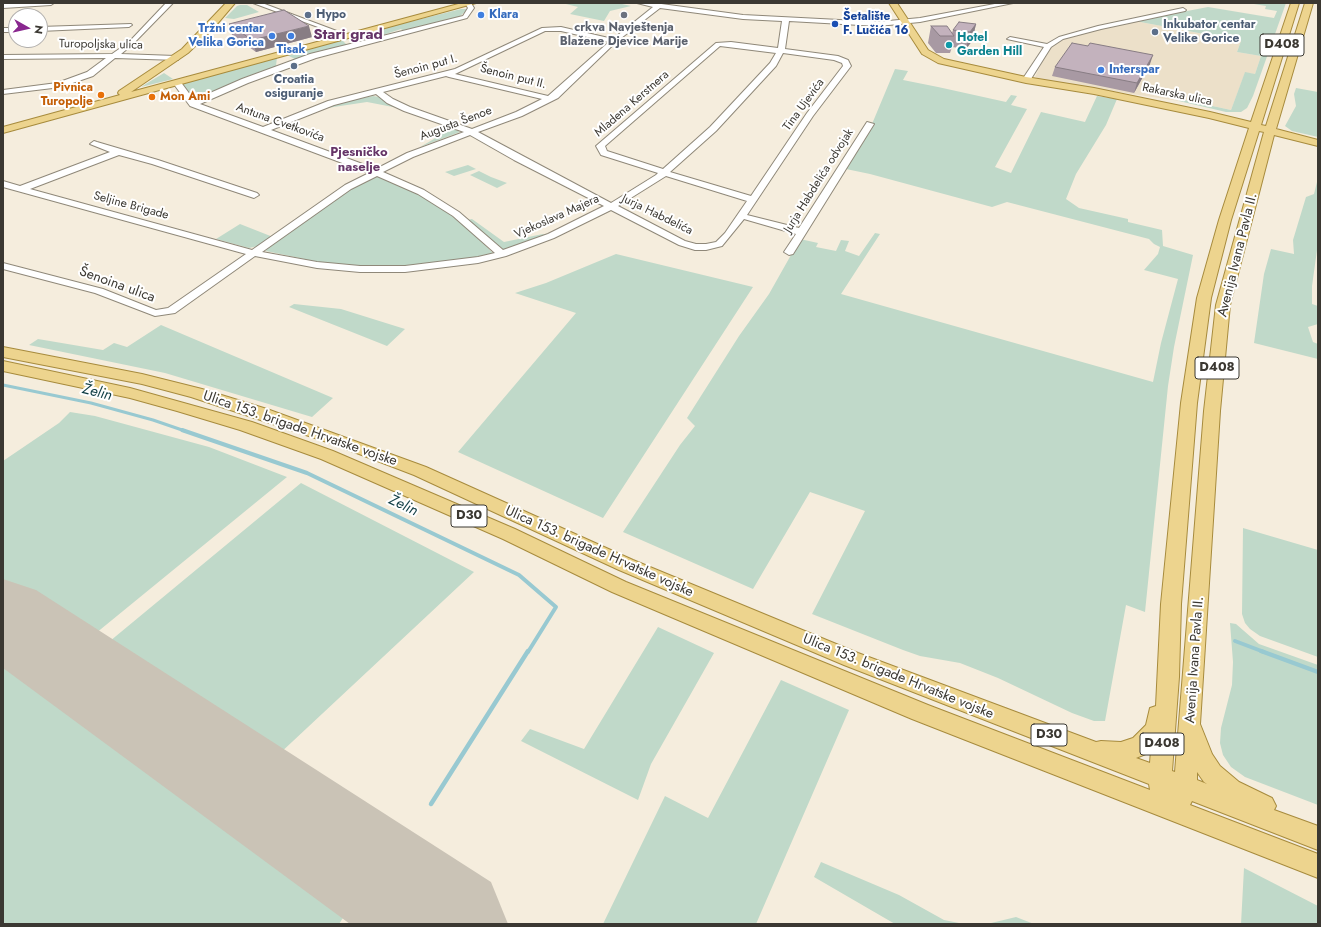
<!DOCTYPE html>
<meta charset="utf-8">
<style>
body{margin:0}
#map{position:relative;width:1321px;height:927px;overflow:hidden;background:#f5eddd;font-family:Jost,sans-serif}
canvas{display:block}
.frame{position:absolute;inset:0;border:4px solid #3b3832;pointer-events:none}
.north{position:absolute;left:8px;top:8px;width:40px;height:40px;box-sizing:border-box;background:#fff;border:1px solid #b1afad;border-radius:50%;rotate:98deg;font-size:11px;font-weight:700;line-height:16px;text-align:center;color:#3b3832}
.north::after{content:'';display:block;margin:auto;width:14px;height:18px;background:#89278f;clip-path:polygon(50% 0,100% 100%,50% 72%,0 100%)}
</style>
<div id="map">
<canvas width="1321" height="927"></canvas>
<div class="frame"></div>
<div class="north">N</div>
</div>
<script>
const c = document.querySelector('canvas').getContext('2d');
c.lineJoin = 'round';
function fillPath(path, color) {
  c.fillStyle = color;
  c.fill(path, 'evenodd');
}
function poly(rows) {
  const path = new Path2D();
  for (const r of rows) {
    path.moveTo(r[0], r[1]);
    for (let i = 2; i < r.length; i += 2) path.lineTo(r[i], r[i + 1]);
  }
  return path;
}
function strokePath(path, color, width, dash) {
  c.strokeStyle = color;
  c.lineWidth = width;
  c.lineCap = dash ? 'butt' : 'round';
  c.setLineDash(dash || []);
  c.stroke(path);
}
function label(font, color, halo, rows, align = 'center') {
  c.font = font + ' Jost,sans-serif';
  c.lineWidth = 4;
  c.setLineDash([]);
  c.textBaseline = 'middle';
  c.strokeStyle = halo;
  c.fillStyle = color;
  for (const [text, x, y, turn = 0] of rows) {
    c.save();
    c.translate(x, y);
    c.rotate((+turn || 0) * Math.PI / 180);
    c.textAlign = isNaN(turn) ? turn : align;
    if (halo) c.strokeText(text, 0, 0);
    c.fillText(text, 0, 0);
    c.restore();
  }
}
fillPath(poly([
 [1135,21,1241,41,1237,52,1261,56,1255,74,1245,73,1231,110,1180,99,1179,101,1045,81,1035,77,1049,48,1053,44,1070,37]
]), '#ece0c9');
fillPath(poly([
 [562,3,623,3,622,4,631,6,610,11,604,21,570,14,578,7],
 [1248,3,1286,3,1253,96,1247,108,1241,112,1226,112,1179,101,1180,99,1231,110,1245,72,1255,74,1261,56,1237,52,1241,41,1135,21,1208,7,1274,18,1277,11,1265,9,1266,6],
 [240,5,247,5,259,12,234,19,225,18,237,6],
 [461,9,468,9,459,17,403,31,401,29,374,38,364,39,353,36],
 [345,39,347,40,343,41,347,45,297,60,287,55],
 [277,57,276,66,281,65,202,98,192,98,182,84],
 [895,69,908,71,903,80,938,87,1006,102,1011,95,1017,96,1011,105,1027,109,995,167,1011,173,1041,112,1085,122,1097,96,1117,99,1106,125,1076,174,1066,199,1079,208,1128,219,1128,222,1162,230,1163,246,1193,255,1174,347,1168,386,1145,612,1126,605,1105,721,1094,721,1072,713,998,678,960,663,920,656,903,650,812,614,865,511,810,492,753,589,623,532,680,445,695,426,687,418,739,336,769,294,800,239,818,243,816,247,836,251,841,240,849,241,845,251,859,256,875,233,880,234,841,294,1153,382,1161,343,1178,279,1144,270,1158,254,1160,247,1154,244,1149,239,1007,202,992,207,870,174,846,169,872,124],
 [164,73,173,79,141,87,149,82],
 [1296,88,1318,92,1318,137,1292,131,1285,126,1296,106,1294,94],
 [373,96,380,97,398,108,367,102,327,108,336,103],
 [443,123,460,132,420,147,434,139,445,127],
 [468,165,476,169,454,176,445,172],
 [479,171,491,177,507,183,497,188,470,175],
 [373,177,380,177,410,189,435,203,466,227,493,253,478,258,406,266,359,266,328,264,266,251,267,248,342,193],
 [1318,178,1318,243,1312,286,1312,304,1318,306,1318,324,1308,327,1313,342,1318,344,1318,359,1254,343,1264,274,1271,249,1294,254,1293,240,1306,197,1314,194],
 [472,219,504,242,543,234,547,236,508,249,503,249,467,220],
 [240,224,273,237,258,246,249,248,216,239],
 [616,254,753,287,603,518,458,452,576,313,515,293,546,283],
 [294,304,341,309,405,329,387,346,289,307],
 [161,325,333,398,312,417,165,373,29,345,38,339,103,350,114,343,127,347],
 [70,412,95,416,209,447,287,477,90,638,3,583,3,461,59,423],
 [301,483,474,572,277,756,104,646],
 [1243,528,1318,550,1318,657,1260,636,1250,629,1245,623,1242,614],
 [1230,623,1236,624,1259,644,1318,665,1318,805,1245,777,1231,767,1223,755,1220,743,1221,728,1232,685,1233,662],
 [658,627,714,653,651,764,638,800,521,741,530,729,584,749],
 [3,644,360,892,339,924,3,924],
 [781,680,849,710,756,924,603,924,665,796,708,818],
 [821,862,899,895,944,920,964,924,895,924,814,877],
 [1244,868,1318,906,1318,924,1241,924],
 [1016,917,1034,924,987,924]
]), '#c0d9c9');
strokePath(poly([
 [3,385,91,403,153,420,185,431]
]), '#98c9d1', 3);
strokePath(poly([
 [182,430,307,473,519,575,556,607,528,652],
 [1235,641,1264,652]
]), '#98c9d1', 4);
strokePath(poly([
 [1261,651,1318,672],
 [431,804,528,651]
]), '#98c9d1', 4.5);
fillPath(poly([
 [3,579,36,590,491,882,508,924,350,924,3,668,3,579]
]), '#cac3b6');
const minor = poly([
 [20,3,54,3,51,5,3,8,3,4,20,3],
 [166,3,173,3,133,44,121,54,175,56,179,58,178,60,115,58,93,76,61,87,3,94,3,90,57,83,87,72,106,58,3,59,3,55,112,54,129,42,166,3],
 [253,3,262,3,350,36,345,37,253,3],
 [465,3,471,3,474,8,467,18,316,58,248,83,200,104,263,127,328,101,455,69,542,28,561,27,613,39,653,7,637,3,654,3,743,15,878,22,920,18,1000,3,1013,3,920,22,878,26,789,21,785,49,838,56,848,60,851,66,813,116,747,215,799,228,867,122,874,124,793,254,789,255,784,252,796,234,744,219,722,246,706,250,695,250,679,245,611,210,554,238,506,256,478,263,405,272,360,272,317,268,255,256,175,313,155,316,95,293,3,269,3,263,103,289,156,310,168,308,246,254,3,187,3,181,20,186,110,152,90,144,94,141,97,142,158,160,257,193,259,195,254,198,152,164,119,155,30,189,252,250,345,185,369,173,190,106,173,83,174,81,180,81,194,100,242,79,310,54,463,16,468,8,465,3],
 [660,8,743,19,782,21,778,48,731,42,716,43,596,146,601,155,658,173,656,175,611,203,478,132,522,116,558,98,616,42,660,8],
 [545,31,561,31,609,42,548,96,455,74,545,31],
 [720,46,776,53,770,63,710,127,663,169,607,151,605,146,720,46],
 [783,53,834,60,842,63,843,66,807,113,751,196,670,172,716,131,776,66,783,53],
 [446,76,449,77,542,99,516,112,472,129,410,107,393,99,383,92,446,76],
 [376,94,387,103,404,111,464,132,407,153,376,169,271,130,334,105,376,94],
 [470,135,514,160,604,206,548,234,503,250,459,212,424,190,383,172,413,157,470,135],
 [377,176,418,194,453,216,495,253,478,257,405,266,360,266,317,262,262,252,351,189,377,176],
 [666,176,747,201,725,233,716,242,706,244,696,244,685,241,618,206,666,176],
 [1183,8,1186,10,1185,11,1101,29,1063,39,1051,47,1029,82,1026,82,1022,80,1044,47,1007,39,1010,37,1047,44,1059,37,1098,26,1183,8],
 [131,24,132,25,129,27,40,31,40,27,131,24],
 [3,28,16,28,16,32,3,32,3,28]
]);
const major = poly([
 [226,3,235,3,212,30,188,53,131,92,462,3,476,3,3,133,3,127,120,95,118,93,119,91,182,49,226,3],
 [889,3,897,3,928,50,944,59,1026,77,1094,88,1210,112,1251,122,1291,3,1299,3,1261,125,1266,126,1305,3,1313,3,1276,129,1318,140,1318,146,1274,135,1230,305,1220,411,1200,724,1212,754,1220,766,1239,782,1272,798,1276,806,1274,810,1318,826,1318,850,1192,801,1190,805,1318,854,1318,878,912,719,612,592,503,539,321,459,240,430,177,411,130,398,3,371,3,361,130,388,252,422,333,451,515,529,626,582,928,705,1150,790,1149,784,844,665,619,570,414,475,333,444,191,397,142,384,3,357,3,347,142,374,202,389,267,409,426,467,633,560,858,653,1096,742,1101,741,1121,742,1133,738,1146,725,1150,708,1156,706,1161,604,1181,403,1197,298,1219,220,1249,128,1209,118,1094,94,1026,83,938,63,922,54,889,3],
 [1259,131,1264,132,1216,305,1204,411,1175,772,1172,771,1179,677,1181,604,1197,403,1211,298,1231,220,1259,131],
 [1151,750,1150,763,1136,758,1148,753,1151,750],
 [1197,772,1204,782,1207,784,1197,780,1197,772]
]);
strokePath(minor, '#8f8879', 2);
strokePath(major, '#a78b3d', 2);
fillPath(minor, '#fff');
fillPath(major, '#edd48e');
fillPath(poly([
 [229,24,312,37,256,52,232,35],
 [976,24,972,41,966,49,952,47,950,53,936,53,928,43,931,26,952,33,953,30],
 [1088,46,1150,64,1134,93,1052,76,1055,67]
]), '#a899a3');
fillPath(poly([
 [976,24,972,41,966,49,970,32],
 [309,26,312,37,256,52,252,40],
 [1153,55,1150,64,1134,93,1137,83]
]), '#887d84');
const building = poly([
 [284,10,309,26,252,40,229,24,284,10],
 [959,22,976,24,970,32,953,30,959,22],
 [931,26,947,26,954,36,940,36,931,26],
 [1072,43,1088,46,1090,43,1153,55,1137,83,1055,67,1072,43]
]);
fillPath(building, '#c3b2bd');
strokePath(building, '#887d84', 1);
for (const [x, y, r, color] of [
 [308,15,4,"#5c6f8a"],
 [481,15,4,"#3f7fe0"],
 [624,15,4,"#6b7280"],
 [835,24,4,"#1a4fb4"],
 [1155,32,4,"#5c6f8a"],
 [272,36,4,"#3f7fe0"],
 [291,36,4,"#3f7fe0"],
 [949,45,4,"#0f9aa8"],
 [294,66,4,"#5c6f8a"],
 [1101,70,4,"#3f7fe0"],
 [101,95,4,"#e8710a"],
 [152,97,4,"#e8710a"]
]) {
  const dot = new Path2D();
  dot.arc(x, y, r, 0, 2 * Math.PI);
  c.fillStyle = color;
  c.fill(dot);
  strokePath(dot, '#fff', 1.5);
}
label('bold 12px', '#4e5e75', '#fff', [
 ["Hypo",316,15],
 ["Inkubator centar",1163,25],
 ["Velike Gorice",1163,39],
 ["Croatia",294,80,"center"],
 ["osiguranje",294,94,"center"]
], 'left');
label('bold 12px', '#366cbe', '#fff', [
 ["Klara",489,15],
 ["Tržni centar",264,29,"right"],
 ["Velika Gorica",264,43,"right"],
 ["Tisak",291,50,"center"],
 ["Interspar",1109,70]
], 'left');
label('bold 12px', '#164399', '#fff', [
 ["Šetalište",843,17],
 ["F. Lučića 16",843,31]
], 'left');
label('bold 12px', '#5b616d', '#fff', [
 ["crkva Navještenja",624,28],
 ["Blažene Djevice Marije",624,42]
]);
label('bold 12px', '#0d838f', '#fff', [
 ["Hotel",957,38],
 ["Garden Hill",957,52]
], 'left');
label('12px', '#3b3832', '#fff', [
 ["Turopoljska ulica",101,45,1],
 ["Šenoin put I.",426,67,-15],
 ["Šenoin put II.",513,77,14],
 ["Rakarska ulica",1177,95,12],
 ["Mladena Kerstnera",632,104,-41],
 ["Tina Ujevića",804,105,-54],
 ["Antuna Cvetkovića",280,123,20],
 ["Augusta Šenoe",456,124,-21],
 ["Jurja Habdelića odvojak",819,181,-58],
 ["Seljine Brigade",131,206,15],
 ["Jurja Habdelića",657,215,26],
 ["Vjekoslava Majera",557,217,-24]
]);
label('bold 12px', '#c56008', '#fff', [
 ["Pivnica",93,88],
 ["Turopolje",93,102],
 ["Mon Ami",160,97,"left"]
], 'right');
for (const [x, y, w] of [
 [1282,45,44],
 [1217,368,44],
 [469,516,36],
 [1049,735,36],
 [1162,744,44]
]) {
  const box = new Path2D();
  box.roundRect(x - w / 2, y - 11, w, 22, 3);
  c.fillStyle = '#fff';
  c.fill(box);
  strokePath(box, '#3b3832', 1);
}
label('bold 13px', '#3b3832', null, [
 ["D408",1282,45],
 ["D408",1217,368],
 ["D30",469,516],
 ["D30",1049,735],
 ["D408",1162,744]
]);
label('bold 13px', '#653467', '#fff', [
 ["Pjesničko",359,153],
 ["naselje",359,168]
]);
label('14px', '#3b3832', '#fff', [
 ["Avenija Ivana Pavla II.",1238,255,-76],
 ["Šenoina ulica",117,285,20],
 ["Ulica 153. brigade Hrvatske vojske",300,429,19],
 ["Ulica 153. brigade Hrvatske vojske",599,552,24],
 ["Avenija Ivana Pavla II.",1195,660,-86],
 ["Ulica 153. brigade Hrvatske vojske",898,677,22]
]);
label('bold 15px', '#653467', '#fff', [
 ["Stari grad",348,35]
]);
label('italic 15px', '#0f3d44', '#fff', [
 ["Želin",97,393,14],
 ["Želin",403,506,26]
]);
</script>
